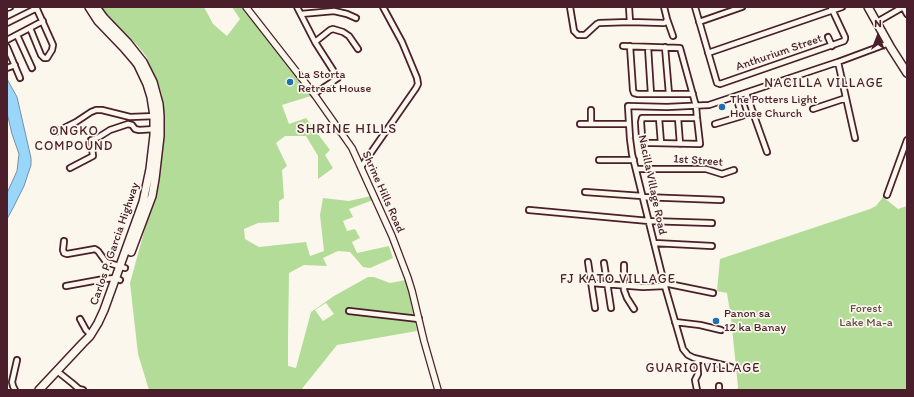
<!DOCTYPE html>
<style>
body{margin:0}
#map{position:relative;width:914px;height:397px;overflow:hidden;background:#fbf7ec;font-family:Itim,sans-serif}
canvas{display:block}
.frame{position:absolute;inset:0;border:8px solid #4a1f2b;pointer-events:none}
.north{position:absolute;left:858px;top:16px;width:40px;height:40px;-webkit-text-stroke:3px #fbf7ec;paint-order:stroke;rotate:0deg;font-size:11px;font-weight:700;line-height:16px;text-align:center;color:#4a1f2b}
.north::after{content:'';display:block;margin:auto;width:14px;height:18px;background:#4a1f2b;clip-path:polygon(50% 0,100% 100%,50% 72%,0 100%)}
</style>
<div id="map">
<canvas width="914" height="397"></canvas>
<div class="frame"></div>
<div class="north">N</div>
</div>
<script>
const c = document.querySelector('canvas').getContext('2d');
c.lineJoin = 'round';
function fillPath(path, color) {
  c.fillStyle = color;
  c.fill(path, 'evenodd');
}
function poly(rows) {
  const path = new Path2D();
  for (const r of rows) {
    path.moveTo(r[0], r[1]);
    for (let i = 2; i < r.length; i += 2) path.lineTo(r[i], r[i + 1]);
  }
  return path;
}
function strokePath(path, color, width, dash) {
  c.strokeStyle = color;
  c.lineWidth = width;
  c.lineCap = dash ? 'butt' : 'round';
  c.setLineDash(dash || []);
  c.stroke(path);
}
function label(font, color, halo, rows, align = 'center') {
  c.font = font + ' Itim,sans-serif';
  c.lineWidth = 3.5;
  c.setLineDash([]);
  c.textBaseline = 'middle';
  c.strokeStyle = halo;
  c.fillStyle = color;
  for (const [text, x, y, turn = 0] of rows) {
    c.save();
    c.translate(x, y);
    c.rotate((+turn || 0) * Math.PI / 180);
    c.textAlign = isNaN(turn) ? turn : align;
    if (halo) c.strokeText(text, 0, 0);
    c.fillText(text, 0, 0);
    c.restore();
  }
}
fillPath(poly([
 [102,7,204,7,213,24,227,36,240,19,232,7,244,7,311,96,282,105,289,124,306,118,330,150,325,155,333,168,318,179,318,156,306,136,285,136,276,143,287,166,282,170,284,198,279,201,279,222,258,223,244,229,245,239,259,247,306,242,310,256,324,251,320,215,323,198,349,201,371,196,373,200,349,209,353,217,343,221,347,231,355,229,360,238,352,242,357,253,389,246,393,258,370,268,363,267,350,252,338,251,323,258,327,266,304,265,289,273,288,337,288,366,296,368,311,312,334,296,368,277,374,277,390,283,406,280,417,331,337,345,301,390,149,390,138,354,130,283,155,192,162,95,157,81,146,56,137,45,110,18],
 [326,303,334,314,323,321,315,310],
 [883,197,898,209,907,206,907,390,737,390,738,387,731,318,727,293,717,291,720,259,870,209,876,206]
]), '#b3dc99');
const water = poly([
 [7,79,17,97,31,158,31,165,24,186,13,208,7,219,7,193,17,171,19,154,12,134,7,113,7,79]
]);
fillPath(water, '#99d7fa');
strokePath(water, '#798da7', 1);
const minor = poly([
 [297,7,315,42,338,78,314,94],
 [570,7,574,31,578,35,585,35,597,24,599,23,630,22,664,23,666,22,667,19,664,7],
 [629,7,630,22],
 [695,7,717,83,720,84,844,41,845,39,845,37,831,7],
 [903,7,907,14],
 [7,8,10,7],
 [301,14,334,11,347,14,356,18],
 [667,19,673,36],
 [699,22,742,7],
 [877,22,903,7],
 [7,23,37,8],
 [30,28,41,55,44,58,47,58,52,50,53,45,36,7],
 [17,35,32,68],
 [828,37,832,46],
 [7,40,43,21],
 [315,42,330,30,333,29,343,32,349,36,358,49],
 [623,46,680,48,696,106,697,118,700,144,653,143,647,143,644,141,642,137,641,122,642,118,697,118],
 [630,46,633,90,634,93,638,94,693,94],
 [7,47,20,78],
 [648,47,651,94],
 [665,47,669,94],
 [708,53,842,7],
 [838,62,855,138],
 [7,68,15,65],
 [746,93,767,152],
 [813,109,846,98],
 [591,110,591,124],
 [659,118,661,143],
 [678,118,680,144],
 [580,124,629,124],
 [715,124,742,116,736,97],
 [56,132,76,122,91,112,96,110,102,110,130,117,156,116],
 [599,160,634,160],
 [361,167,416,88,418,84,417,78,402,42,383,7],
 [70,168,93,156,91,140,99,137,110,130,128,124,132,125,135,129,139,130,155,129],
 [636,169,706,169,722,174,734,170],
 [585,192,642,196],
 [887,195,907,140],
 [643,197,721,200],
 [529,210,649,221,712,223],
 [64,241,63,250,64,253,67,254,95,249,98,251,106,262,125,268],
 [654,243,712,246],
 [588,262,595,308],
 [604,263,611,308],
 [624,265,624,290,627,298,634,309],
 [591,283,643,287,665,286],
 [664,283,713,293],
 [66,286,104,279,116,278,120,280],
 [349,311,419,319],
 [80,319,86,330,91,335],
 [675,322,700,325,721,330],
 [697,359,698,374,695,380,697,390],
 [731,367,694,358,688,355,683,349,664,283,632,154,630,139,628,106,667,107,709,105,838,62,889,43],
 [57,371,72,383,79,389,83,390],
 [15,390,13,386,12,382,17,360],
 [719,390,719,386]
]);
const tertiary = poly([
 [246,7,314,94,352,148,392,236,408,278,412,291,424,341,438,390]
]);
const primary = poly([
 [868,7,891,48,907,73]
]);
const trunk = poly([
 [96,7,104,18,128,43,143,62,153,82,159,104,160,116,160,136,155,179,152,196,131,252],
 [39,390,83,343,90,336,98,323,104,310,143,202,150,169,154,135,154,116,151,97,147,84,138,65,135,61,123,47,98,21,89,7]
]);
strokePath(minor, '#4a1f2b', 8);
strokePath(tertiary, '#4a1f2b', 8);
strokePath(primary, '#4a1f2b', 10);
strokePath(trunk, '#4a1f2b', 10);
strokePath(minor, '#fbf7ec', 4.5);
strokePath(tertiary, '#fbf7ec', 5.5);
strokePath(primary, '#fbf7ec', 7);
strokePath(trunk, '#fbf7ec', 7);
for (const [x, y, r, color] of [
 [290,82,4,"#1f6fb2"],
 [722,107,4,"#1f6fb2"],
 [716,321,4,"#1f6fb2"]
]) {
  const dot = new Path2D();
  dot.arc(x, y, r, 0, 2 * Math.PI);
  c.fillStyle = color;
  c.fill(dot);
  strokePath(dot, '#fbf7ec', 1.5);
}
label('12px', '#4a1f2b', '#fbf7ec', [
 ["Anthurium Street",779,53,-19],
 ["1st Street",698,161,4],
 ["Nacilla Village Road",652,185,78],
 ["Shrine Hills Road",383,192,66],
 ["Carlos P. Garcia Highway",115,244,-71]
]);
label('12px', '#4a1f2b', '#fbf7ec', [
 ["La Storta",298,75],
 ["Retreat House",298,89],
 ["The Potters Light",730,100],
 ["House Church",730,114],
 ["Panon sa",724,314],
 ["12 ka Banay",724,328]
], 'left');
label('12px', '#644e46', '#fbf7ec', [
 ["Forest",866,309],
 ["Lake Ma-a",866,323]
]);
c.letterSpacing = '1px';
label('13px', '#4a1f2b', '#fbf7ec', [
 ["NACILLA VILLAGE",824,84],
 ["ONGKO",74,132],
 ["COMPOUND",74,147],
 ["FJ KATO VILLAGE",618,280],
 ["GUARIO VILLAGE",703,369]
]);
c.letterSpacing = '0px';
c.letterSpacing = '1px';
label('14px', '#4a1f2b', '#fbf7ec', [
 ["SHRINE HILLS",347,129]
]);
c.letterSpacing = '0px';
</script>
